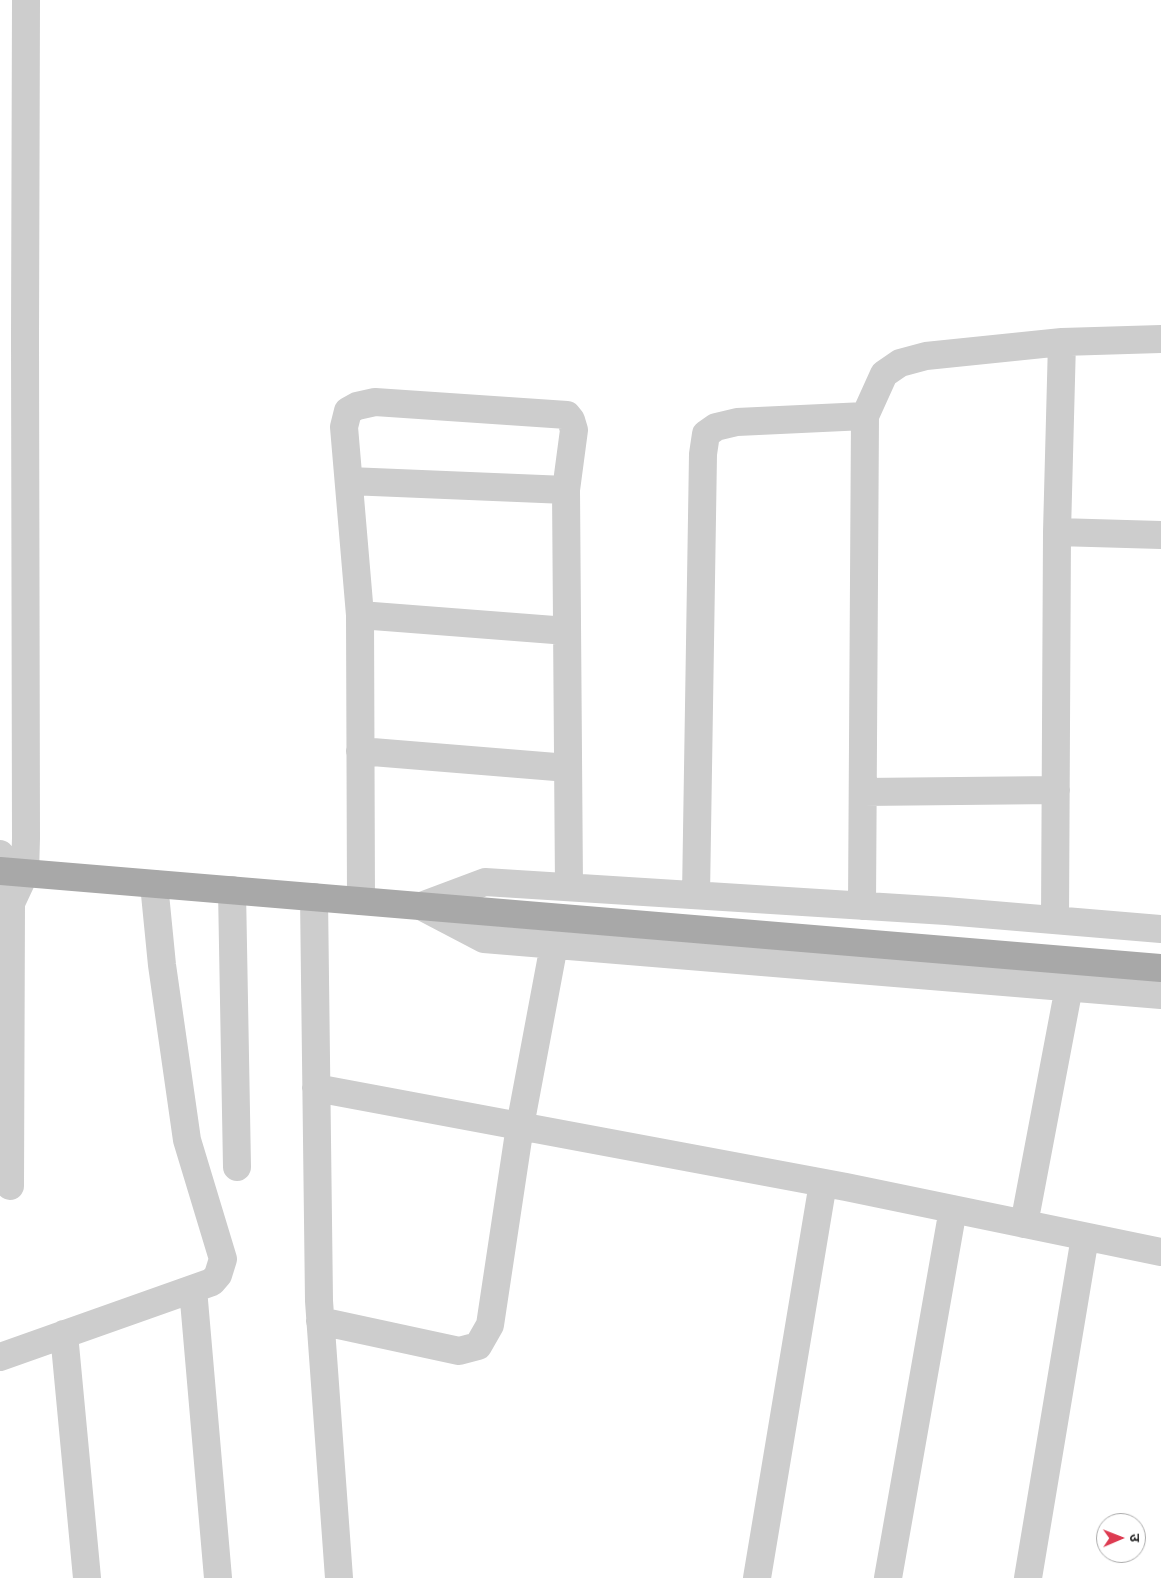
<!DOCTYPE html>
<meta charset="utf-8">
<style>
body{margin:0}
#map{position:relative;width:1161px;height:1578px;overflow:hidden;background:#fff;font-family:Inter,"Noto Sans Devanagari",sans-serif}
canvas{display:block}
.north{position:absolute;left:1096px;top:1513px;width:50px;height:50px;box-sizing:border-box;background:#fff;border:1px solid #acacac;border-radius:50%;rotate:89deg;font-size:14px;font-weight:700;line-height:20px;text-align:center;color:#303030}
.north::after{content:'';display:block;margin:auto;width:18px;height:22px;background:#dd3b51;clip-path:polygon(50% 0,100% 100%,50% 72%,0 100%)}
</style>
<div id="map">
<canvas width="1161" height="1578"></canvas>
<div class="north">उ</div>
</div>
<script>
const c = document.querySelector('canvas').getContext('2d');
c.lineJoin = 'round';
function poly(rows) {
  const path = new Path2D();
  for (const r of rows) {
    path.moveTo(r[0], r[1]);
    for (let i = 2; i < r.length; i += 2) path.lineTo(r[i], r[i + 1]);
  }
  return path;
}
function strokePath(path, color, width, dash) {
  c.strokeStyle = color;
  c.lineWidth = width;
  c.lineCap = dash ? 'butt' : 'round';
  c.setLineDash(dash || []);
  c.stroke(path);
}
strokePath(poly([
 [349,481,566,490],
 [1057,532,1161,535],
 [360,615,567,631],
 [360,751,568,768],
 [863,792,1056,790],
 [0,854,1,871,11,903,25,873,26,838,25,339,26,0],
 [232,890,237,1167],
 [696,895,703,454,706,434,716,427,737,422,865,416],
 [314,897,319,1301,339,1578],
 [361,901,360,615,344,427,348,411,357,406,375,402,567,415,571,420,574,430,566,490,569,887],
 [421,906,484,939,1161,995],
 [421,906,485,882,946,911,1161,929],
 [862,906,865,416,884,374,900,363,926,356,1062,342],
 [1055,919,1057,532,1062,342,1161,339],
 [316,1088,846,1187,1161,1252],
 [10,1186,11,903],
 [1024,1224,1069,987],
 [193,1289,218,1578],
 [320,1321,459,1351,478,1346,490,1325,520,1126,554,945],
 [64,1334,87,1578],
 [0,1357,212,1282,218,1275,223,1259,187,1140,162,965,154,884],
 [757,1578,823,1183],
 [888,1578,953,1209],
 [1028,1578,1085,1237]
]), '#cdcdcd', 28);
strokePath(poly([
 [0,871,1161,968]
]), '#a8a8a8', 28);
</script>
